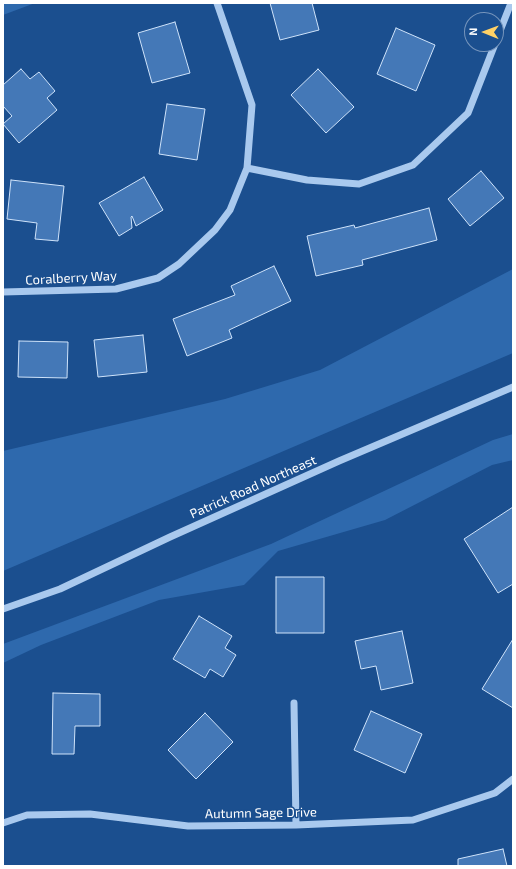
<!DOCTYPE html>
<style>
body{margin:0}
#map{position:relative;width:516px;height:869px;overflow:hidden;background:#1b4f8f;font-family:"Exo 2",sans-serif}
canvas{display:block}
.frame{position:absolute;inset:0;border:4px solid #fff;pointer-events:none}
.north{position:absolute;left:464px;top:12px;width:40px;height:40px;box-sizing:border-box;background:#1b4f8f;border:1px solid #7695bc;border-radius:50%;rotate:271deg;font-size:11px;font-weight:700;line-height:16px;text-align:center;color:#fff}
.north::after{content:'';display:block;margin:auto;width:14px;height:18px;background:#ffd166;clip-path:polygon(50% 0,100% 100%,50% 72%,0 100%)}
</style>
<div id="map">
<canvas width="516" height="869"></canvas>
<div class="frame"></div>
<div class="north">N</div>
</div>
<script>
const c = document.querySelector('canvas').getContext('2d');
c.lineJoin = 'round';
function fillPath(path, color) {
  c.fillStyle = color;
  c.fill(path, 'evenodd');
}
function poly(rows) {
  const path = new Path2D();
  for (const r of rows) {
    path.moveTo(r[0], r[1]);
    for (let i = 2; i < r.length; i += 2) path.lineTo(r[i], r[i + 1]);
  }
  return path;
}
function strokePath(path, color, width, dash) {
  c.strokeStyle = color;
  c.lineWidth = width;
  c.lineCap = dash ? 'butt' : 'round';
  c.setLineDash(dash || []);
  c.stroke(path);
}
function label(font, color, halo, rows, align = 'center') {
  c.font = font + ' "Exo 2",sans-serif';
  c.lineWidth = 3;
  c.setLineDash([]);
  c.textBaseline = 'middle';
  c.strokeStyle = halo;
  c.fillStyle = color;
  for (const [text, x, y, turn = 0] of rows) {
    c.save();
    c.translate(x, y);
    c.rotate((+turn || 0) * Math.PI / 180);
    c.textAlign = isNaN(turn) ? turn : align;
    if (halo) c.strokeText(text, 0, 0);
    c.fillText(text, 0, 0);
    c.restore();
  }
}
fillPath(poly([
 [3,3,35,3,3,15],
 [513,269,513,353,3,571,3,451,225,399,320,370],
 [513,434,513,460,492,465,385,520,278,551,244,585,159,600,41,645,3,663,3,644,271,544,493,440]
]), '#2e69ad');
const building = poly([
 [270,3,312,3,319,30,280,40,270,3],
 [175,22,190,73,152,83,138,33,175,22],
 [396,28,435,45,416,91,377,74,396,28],
 [21,69,30,79,39,72,55,91,47,98,57,110,19,143,3,124,12,116,3,106,3,85,21,69],
 [318,69,354,107,326,133,291,95,318,69],
 [167,104,205,109,197,160,159,154,167,104],
 [481,171,504,198,470,226,448,199,481,171],
 [144,177,163,210,136,226,132,216,131,217,132,228,119,236,99,203,144,177],
 [11,180,64,186,58,241,35,239,37,223,7,219,11,180],
 [429,208,437,240,362,260,363,265,316,276,307,236,354,225,355,228,429,208],
 [274,266,291,301,229,330,232,338,187,356,173,319,235,295,231,286,274,266],
 [143,335,147,372,98,377,94,340,143,335],
 [19,341,68,342,67,378,18,377,19,341],
 [513,507,513,584,498,593,464,539,513,507],
 [276,577,324,577,324,633,276,633,276,577],
 [199,616,232,636,225,648,236,655,223,677,210,669,205,678,173,659,199,616],
 [402,631,413,683,381,690,376,666,361,669,355,641,402,631],
 [513,639,513,708,482,689,513,639],
 [53,693,100,694,100,726,75,726,74,754,52,754,53,693],
 [371,711,422,734,405,773,354,750,371,711],
 [205,713,233,742,196,779,168,750,205,713],
 [503,849,507,866,458,866,458,859,503,849]
]);
fillPath(building, '#4478b7');
strokePath(building, '#cfe3fa', 1);
strokePath(poly([
 [496,41,511,3],
 [247,168,307,180,359,184,413,165,468,113,495,44],
 [3,292,116,289,158,278,179,264,215,230,230,210,247,168,252,105,217,3],
 [3,609,60,589,170,537,339,461,513,387],
 [294,703,296,825],
 [3,823,27,815,90,814,188,826,296,825,413,820,495,793,513,779]
]), '#a9c9ee', 7);
label('13px', '#fff', '#1b4f8f', [
 ["Coralberry Way",71,278,-3],
 ["Patrick Road Northeast",253,487,-24],
 ["Autumn Sage Drive",261,813,-1]
]);
</script>
